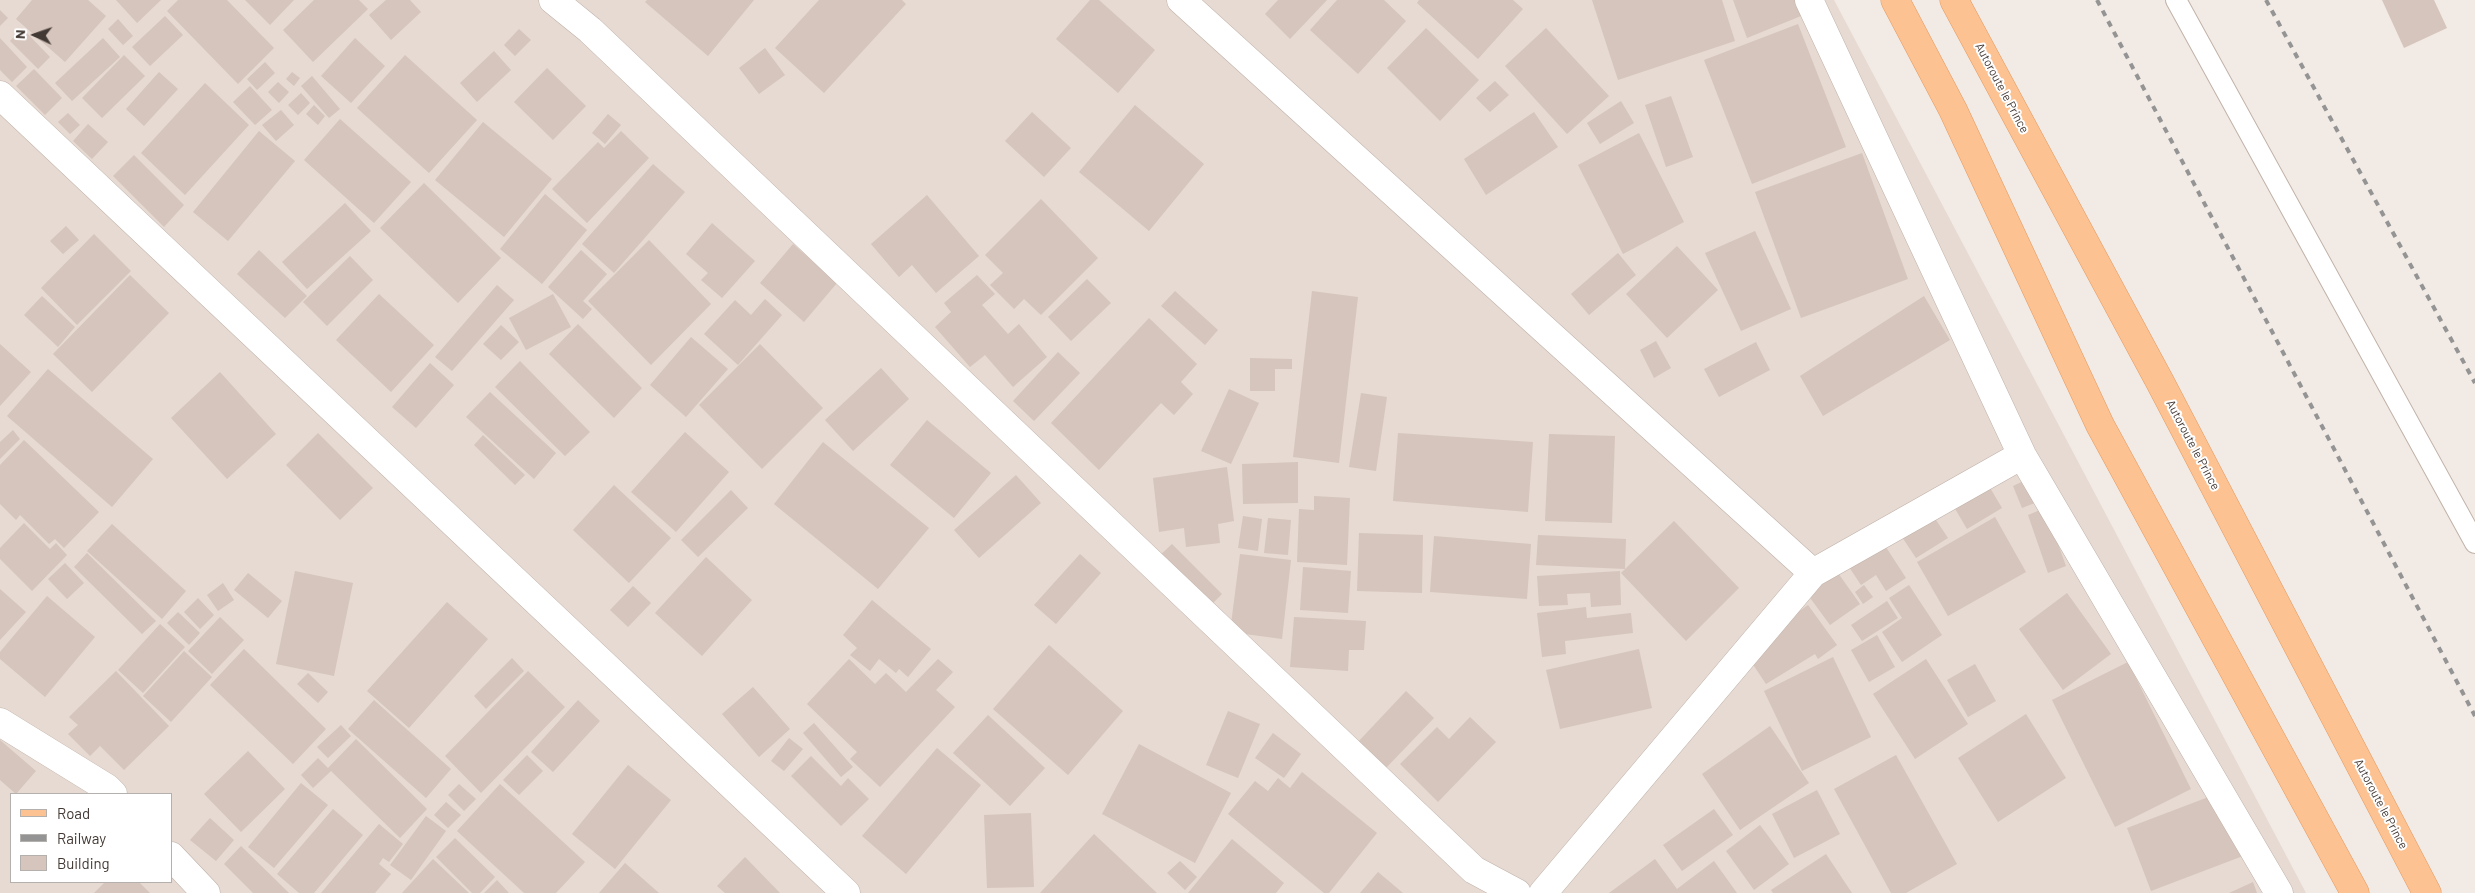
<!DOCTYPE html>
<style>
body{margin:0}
#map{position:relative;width:2475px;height:893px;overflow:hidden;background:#f2eae4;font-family:Barlow,sans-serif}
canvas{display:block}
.legend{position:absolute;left:10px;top:793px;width:162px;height:90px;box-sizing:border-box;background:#fff;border:1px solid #b4b0ae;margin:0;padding:6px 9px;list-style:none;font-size:15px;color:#433934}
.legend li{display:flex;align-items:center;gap:10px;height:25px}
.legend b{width:25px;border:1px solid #b4b0ae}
.north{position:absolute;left:10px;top:10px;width:50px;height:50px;-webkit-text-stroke:4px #fff;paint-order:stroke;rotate:273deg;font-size:14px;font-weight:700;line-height:20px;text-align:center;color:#433934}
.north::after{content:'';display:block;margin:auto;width:18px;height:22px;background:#433934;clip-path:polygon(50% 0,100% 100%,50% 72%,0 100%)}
</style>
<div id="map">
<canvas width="2475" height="893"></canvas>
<ul class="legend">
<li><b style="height:6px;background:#fdc291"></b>Road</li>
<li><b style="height:6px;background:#949494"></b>Railway</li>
<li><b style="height:14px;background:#d6c5bc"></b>Building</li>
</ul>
<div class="north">N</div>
</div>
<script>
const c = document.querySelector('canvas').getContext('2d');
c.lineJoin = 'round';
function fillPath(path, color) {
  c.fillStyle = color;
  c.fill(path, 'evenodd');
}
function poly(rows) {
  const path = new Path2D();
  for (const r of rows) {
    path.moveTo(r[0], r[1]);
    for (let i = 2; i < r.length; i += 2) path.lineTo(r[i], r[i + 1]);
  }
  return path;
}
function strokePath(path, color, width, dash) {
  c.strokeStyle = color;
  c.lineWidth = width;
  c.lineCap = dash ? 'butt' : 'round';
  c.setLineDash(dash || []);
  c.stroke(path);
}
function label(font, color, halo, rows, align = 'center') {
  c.font = font + ' Barlow,sans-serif';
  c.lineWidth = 4;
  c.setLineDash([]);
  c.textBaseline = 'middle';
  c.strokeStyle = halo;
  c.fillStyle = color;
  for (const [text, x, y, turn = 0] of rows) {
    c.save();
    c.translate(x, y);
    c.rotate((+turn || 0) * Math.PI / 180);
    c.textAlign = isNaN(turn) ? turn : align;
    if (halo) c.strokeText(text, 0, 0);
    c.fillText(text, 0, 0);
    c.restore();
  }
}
fillPath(poly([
 [0,0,1834,0,2306,893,0,893],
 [11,794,171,794,171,882,11,882]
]), '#e6dad2');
fillPath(poly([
 [32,0,88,0,106,16,65,62,16,19],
 [116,0,161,0,137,23],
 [178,0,227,0,274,48,238,84,167,11],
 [245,0,294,0,270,25],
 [314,0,359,0,368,9,313,62,283,30],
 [386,0,410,0,421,12,391,40,369,15],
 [647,0,754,0,708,56,645,2],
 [819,0,902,0,906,4,824,93,775,48],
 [1090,0,1099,0,1155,50,1118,93,1056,39],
 [1278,0,1327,0,1290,39,1265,14],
 [1337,0,1384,0,1406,21,1358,74,1310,30],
 [1419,0,1513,0,1523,9,1478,59,1417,3],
 [1592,0,1722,0,1735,41,1618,80],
 [1733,0,1795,0,1801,16,1747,38],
 [2382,0,2434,0,2447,28,2404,48],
 [0,10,8,18,0,26],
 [165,16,183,35,150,66,132,47],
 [118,19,133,36,123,45,108,29],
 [1798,24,1846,147,1752,184,1704,60],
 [22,28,50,57,38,69,10,41],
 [1426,28,1479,80,1440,121,1387,68],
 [1546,28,1609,96,1567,134,1505,66],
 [519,29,531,40,515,56,504,45],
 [0,38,27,67,12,82,0,70],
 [103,38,120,57,72,101,55,83],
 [355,38,385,66,351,103,321,76],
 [765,48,785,75,759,94,739,68],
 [494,51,511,70,477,102,460,83],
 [124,55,145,76,102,118,82,98],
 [405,55,477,120,429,173,357,108],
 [265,62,275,73,257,90,247,79],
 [547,68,586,106,553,140,514,102],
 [34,69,62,98,45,115,16,86],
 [159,72,178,89,144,126,126,109],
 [292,72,300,78,294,86,286,79],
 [312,76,340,109,329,118,301,86],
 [1495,81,1509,95,1490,112,1476,98],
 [278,82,289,92,279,103,268,92],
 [205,83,249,125,185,195,141,153],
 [250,86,272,110,255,125,233,102],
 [301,93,310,103,298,115,288,105],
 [1671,96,1693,157,1666,167,1645,105],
 [1621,101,1634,123,1600,144,1587,123],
 [314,105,325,116,318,125,306,114],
 [1135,105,1204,164,1149,231,1079,172],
 [281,110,294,125,276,141,262,125],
 [1032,112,1071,148,1044,177,1005,141],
 [1534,112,1558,147,1486,195,1464,159],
 [68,113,80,125,70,134,58,122],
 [608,114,621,125,605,144,592,133],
 [340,119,411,182,374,223,304,160],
 [483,122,552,179,504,237,435,180],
 [88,124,108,142,92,159,73,141],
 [259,131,295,161,228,241,193,212],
 [621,131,649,158,587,223,552,189,598,142,604,148],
 [1639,133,1684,222,1623,254,1578,165],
 [1862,153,1908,279,1801,318,1755,192],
 [134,155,184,205,164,227,113,176],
 [653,164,685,192,614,273,582,244],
 [424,183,501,258,458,303,380,228],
 [545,194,587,230,542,284,500,249],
 [927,195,979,256,936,293,912,265,899,277,871,244],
 [1041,199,1098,258,1041,315,1024,299,1014,309,990,285,1003,273,985,255],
 [345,203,371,231,307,289,282,262],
 [712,223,755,261,722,298,701,280,708,273,686,254],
 [66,226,79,240,63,254,50,241],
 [1755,231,1791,309,1741,331,1705,253],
 [94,234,131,271,77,325,41,288],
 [649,240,711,304,651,365,588,301],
 [793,244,837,283,804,322,760,283],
 [1677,246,1718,290,1667,338,1626,294],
 [259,250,307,296,285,318,237,274],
 [581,250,607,274,583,301,592,309,583,319,548,287],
 [1618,253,1636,275,1589,315,1571,294],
 [350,256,373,280,327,326,303,302],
 [130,275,169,313,92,392,53,354],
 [977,275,995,294,982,305,1008,334,1019,324,1047,357,1013,387,985,355,970,367,935,327,951,312,944,303],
 [1087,279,1111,303,1071,341,1048,317],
 [497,285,514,300,452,371,435,357],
 [1175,291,1218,330,1205,345,1161,306],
 [1312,291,1358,297,1339,463,1293,457],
 [379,294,434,345,391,392,336,340],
 [553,294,571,327,526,350,509,318],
 [42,296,75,327,58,347,24,315],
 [1924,296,1950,340,1823,416,1800,376],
 [765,299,782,315,738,365,704,334,735,300,751,315],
 [1149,318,1197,364,1181,382,1193,394,1174,415,1161,403,1099,470,1051,423],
 [578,324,642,388,614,418,549,354],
 [501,325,519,342,501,360,483,344],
 [691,337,728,369,686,417,650,385],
 [1656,341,1671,368,1654,378,1640,350],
 [1756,342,1770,370,1719,397,1704,369],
 [0,344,31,372,0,406],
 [760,344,823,408,762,469,699,405],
 [1058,352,1080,373,1034,421,1013,401],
 [1250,358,1292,359,1292,369,1275,369,1275,391,1250,391],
 [520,361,590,432,565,456,495,387],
 [430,363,454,385,416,428,392,407],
 [881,368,909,399,853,451,825,420],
 [48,369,153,459,112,507,7,416],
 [220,372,276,434,227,479,171,418],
 [1229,389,1259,403,1231,464,1201,451],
 [490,392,556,453,534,479,466,417],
 [1361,393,1387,397,1376,471,1349,467],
 [927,420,991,473,954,518,890,465],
 [13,430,20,439,0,459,0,442],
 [685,432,729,472,676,532,631,492],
 [318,433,373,488,340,520,286,465],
 [1398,433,1533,442,1528,512,1393,501],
 [1549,434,1615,436,1612,523,1545,521],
 [483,435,525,475,515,485,474,445],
 [24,440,99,512,64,548,55,539,49,544,20,515,16,520,0,504,0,465],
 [823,442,929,528,878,589,774,504],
 [1298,462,1298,503,1243,504,1242,464],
 [1227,467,1234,521,1218,524,1220,543,1186,547,1184,528,1159,532,1153,478],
 [1016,475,1041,503,979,558,954,530],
 [2036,475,2045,499,2022,508,2013,486],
 [614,485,671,538,629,583,573,530],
 [1989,486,2002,508,1967,529,1954,507],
 [731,490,748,508,698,557,681,540],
 [1314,496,1350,498,1347,565,1297,562,1299,509,1314,510],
 [2045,508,2066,566,2048,573,2028,515],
 [1243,516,1262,519,1258,551,1238,548],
 [1934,517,1948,538,1916,558,1902,537],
 [1995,517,2026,572,1948,616,1917,562],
 [1268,518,1291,520,1288,555,1264,553],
 [1674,521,1739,588,1686,641,1621,573],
 [24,523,50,549,56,543,67,555,32,591,0,559,0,548],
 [112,524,186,591,162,619,87,551],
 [1359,533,1423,535,1422,593,1357,591],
 [1538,535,1626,539,1625,569,1536,565],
 [1434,536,1531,544,1527,599,1430,592],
 [1882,541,1906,578,1886,591,1876,575,1861,585,1847,564],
 [1172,544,1222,594,1207,609,1156,559],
 [87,553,156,621,142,634,74,567],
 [1080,554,1101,573,1056,624,1034,605],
 [1240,554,1291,560,1282,639,1230,632],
 [706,557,752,600,702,656,655,613],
 [65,563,84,583,67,599,48,579],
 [1303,567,1351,571,1348,613,1300,610],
 [295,571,353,583,334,676,276,664],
 [1620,571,1621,605,1591,607,1590,593,1567,594,1568,605,1539,606,1537,576],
 [248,573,282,601,268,618,234,590],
 [1838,573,1860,604,1830,625,1808,595],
 [223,583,234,600,218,611,207,595],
 [1864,585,1873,597,1863,604,1855,592],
 [1909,585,1942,635,1902,662,1882,632,1902,618,1889,598],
 [633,586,651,603,628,627,610,610],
 [0,589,26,612,0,640],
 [2067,593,2111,654,2063,690,2019,629],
 [47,596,95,637,45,697,0,659,0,652],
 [198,598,214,615,200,629,184,612],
 [872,600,931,649,908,677,899,669,896,673,879,659,870,671,850,655,857,648,843,635],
 [1887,601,1898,618,1862,641,1851,625],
 [447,602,488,639,409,728,367,691],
 [1808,605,1837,645,1818,659,1815,654,1766,684,1748,657,1760,639],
 [1586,607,1587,618,1631,613,1633,633,1565,641,1566,654,1542,657,1537,613],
 [178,612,200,633,189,645,167,623],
 [220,617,244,640,212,674,188,651],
 [1294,617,1366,621,1364,650,1349,650,1348,671,1290,667],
 [160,624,185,647,143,693,118,670],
 [1877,635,1895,667,1869,682,1851,650],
 [1049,645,1123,711,1068,775,993,709],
 [244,649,326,729,293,764,210,685],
 [1639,649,1652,708,1560,729,1546,670],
 [184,651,212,677,171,722,143,696],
 [1833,657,1871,737,1802,771,1764,691],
 [512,658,524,671,486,709,474,696],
 [849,659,875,684,886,673,906,692,938,659,953,672,936,690,955,707,880,787,850,759,857,752,807,704],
 [1926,659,1968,724,1915,759,1873,694],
 [2128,662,2191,789,2115,827,2052,700],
 [1975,664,1996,701,1968,717,1947,680],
 [116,671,169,726,124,770,100,746,90,756,68,734,78,725,69,717],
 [528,671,565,707,481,793,445,756],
 [308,673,328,692,318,703,297,684],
 [753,687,790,729,759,757,722,714],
 [1406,691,1434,718,1385,769,1357,743],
 [374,700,451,769,426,798,348,729],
 [578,700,600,721,553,772,531,752],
 [1228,711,1260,724,1238,778,1206,765],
 [2026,714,2066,778,1998,822,1958,758],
 [988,715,1045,768,1010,806,953,753],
 [1470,717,1496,742,1438,802,1400,764,1437,727,1449,739],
 [814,723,853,767,841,777,803,733],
 [341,725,351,736,328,758,317,747],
 [1770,726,1809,783,1740,830,1702,774],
 [1273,733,1301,754,1284,778,1255,758],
 [789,738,803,749,784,771,771,761],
 [356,739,427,809,400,838,331,771,313,788,301,775,318,758,328,768],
 [0,740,36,771,16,794,0,780],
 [1139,744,1231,793,1195,863,1102,814],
 [937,748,981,785,906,874,862,836],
 [248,751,285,789,241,832,204,794],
 [527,755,543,771,519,795,503,780],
 [1896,755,1957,864,1906,893,1891,893,1834,789],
 [811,756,841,786,848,778,869,799,841,826,791,776],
 [628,765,671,800,615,869,572,834],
 [1302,772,1377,833,1329,893,1324,893,1228,814,1255,781,1268,791,1278,778,1290,788],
 [301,783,328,805,274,868,248,847],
 [459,784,476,799,464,811,448,795],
 [500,784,585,862,556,893,524,893,457,831],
 [1817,790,1840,834,1794,858,1772,814],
 [2219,793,2243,856,2151,891,2127,828],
 [446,802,461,815,448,828,434,815],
 [333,809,363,835,314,893,299,893,277,874],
 [1714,809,1733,835,1682,871,1663,845],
 [1031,813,1034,887,987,888,984,815],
 [426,816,446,831,411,880,390,865],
 [210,818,234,840,216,861,190,840],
 [379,824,403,844,389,862,383,858,379,864,391,874,375,893,321,893],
 [1760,825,1789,864,1754,890,1726,851],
 [1094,834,1157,893,1040,893],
 [455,838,495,877,480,893,472,893,436,857],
 [1232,839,1284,883,1276,893,1188,893],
 [241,846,289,893,253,893,224,864],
 [1826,854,1852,893,1773,893,1771,890],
 [745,857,780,893,725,893,717,886],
 [433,859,469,893,402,893],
 [1655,859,1677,889,1714,861,1737,893,1609,893],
 [1180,861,1197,877,1185,890,1167,873],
 [625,863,659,893,599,893],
 [1378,872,1403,893,1360,893],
 [497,880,509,893,484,893],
 [103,882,139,882,150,893,94,893,104,883],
 [2253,882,2257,893,2229,893]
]), '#d6c5bc');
const lane = poly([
 [2176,0,2475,543]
]);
const street = poly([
 [553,0,590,30,1474,870,1517,893],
 [1181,0,1813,573],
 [1809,0,2022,455,2279,893],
 [0,95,846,893],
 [0,722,107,788,113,794],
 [171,856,206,893],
 [1543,893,1813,573,2022,455]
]);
const primary = poly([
 [1895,0,1953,110,2100,425,2355,893],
 [1954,0,2160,382,2427,893]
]);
strokePath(lane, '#c0b2a9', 22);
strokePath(street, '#c0b2a9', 29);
strokePath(primary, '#e29a61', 29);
strokePath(lane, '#fff', 20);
strokePath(street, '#fff', 28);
strokePath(primary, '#fdc291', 28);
strokePath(poly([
 [2097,0,2475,716],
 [2266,0,2475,383]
]), '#949494', 4, [6, 6]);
label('12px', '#433934', '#fff', [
 ["Autoroute le Prince",2002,88,62],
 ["Autoroute le Prince",2193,445,62],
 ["Autoroute le Prince",2381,804,62]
]);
</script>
